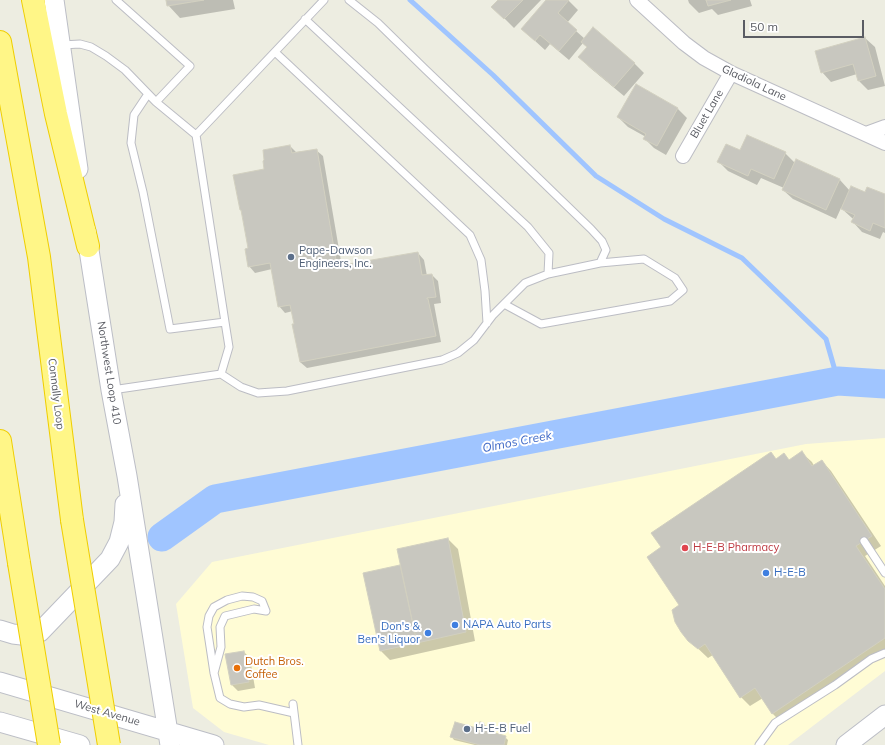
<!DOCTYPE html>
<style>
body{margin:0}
#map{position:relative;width:885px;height:745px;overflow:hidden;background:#edede1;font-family:Mulish,sans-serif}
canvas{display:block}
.scale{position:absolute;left:743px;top:20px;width:121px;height:18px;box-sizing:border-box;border:2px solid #5a5c63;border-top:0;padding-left:5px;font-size:12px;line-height:14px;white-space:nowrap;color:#5a5c63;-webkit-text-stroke:3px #fff;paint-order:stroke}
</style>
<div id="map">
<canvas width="885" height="745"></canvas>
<div class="scale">50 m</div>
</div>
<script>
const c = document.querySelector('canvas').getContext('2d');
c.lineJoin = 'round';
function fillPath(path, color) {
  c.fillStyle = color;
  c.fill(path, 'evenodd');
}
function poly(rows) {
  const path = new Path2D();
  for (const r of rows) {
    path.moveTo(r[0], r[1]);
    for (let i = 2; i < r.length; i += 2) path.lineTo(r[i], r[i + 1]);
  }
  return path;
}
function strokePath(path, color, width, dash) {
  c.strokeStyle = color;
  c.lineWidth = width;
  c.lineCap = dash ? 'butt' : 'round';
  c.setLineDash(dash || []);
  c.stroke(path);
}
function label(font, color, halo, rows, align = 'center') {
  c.font = font + ' Mulish,sans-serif';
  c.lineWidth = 4;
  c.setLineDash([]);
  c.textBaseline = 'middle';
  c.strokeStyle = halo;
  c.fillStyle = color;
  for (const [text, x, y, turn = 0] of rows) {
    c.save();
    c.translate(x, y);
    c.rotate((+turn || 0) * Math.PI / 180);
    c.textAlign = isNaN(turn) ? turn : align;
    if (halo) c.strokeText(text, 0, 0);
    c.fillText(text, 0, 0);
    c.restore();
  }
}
fillPath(poly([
 [885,438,885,671,788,745,269,745,224,732,193,708,176,604,212,562,806,444]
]), '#fffcd5');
fillPath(poly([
 [167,0,233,0,235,9,180,18,168,5],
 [499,0,541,0,514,28,493,7],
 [547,0,568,0,578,10,567,23,585,39,634,63,644,73,624,96,589,67,580,57,588,48,583,43,569,60,550,44,545,50,522,29],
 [688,0,750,0,752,6,718,15,712,9,699,13,689,3],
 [865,38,875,47,885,86,868,90,859,81,857,74,831,82,822,72],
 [636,85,678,109,687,118,666,155,654,148,645,139,646,137,628,127,618,117],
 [290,146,296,152,316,150,323,156,342,267,418,253,424,260,427,276,432,275,438,281,441,303,434,304,441,342,307,368,300,362,293,311,285,313,279,306,272,269,255,273,249,266,249,249,242,211,241,210,265,170],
 [740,152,785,153,795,163,796,160,840,180,850,191,865,194,885,195,885,233,883,232,880,239,862,232,853,222,854,219,852,218,841,208,836,219,793,199,783,190,784,188,761,178,757,185,728,171,719,162],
 [802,453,812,462,814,466,822,461,831,471,881,546,865,556,885,586,885,653,782,723,772,713,763,698,750,706,741,697,713,655,708,658,689,640,681,606,663,548,771,454,777,460,784,455,790,461],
 [448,539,458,549,475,641,390,660,381,651,364,574,401,566],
 [244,652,250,658,255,688,238,691,232,685,226,655],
 [481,723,484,724,487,727,486,731,505,737,508,740,507,745,475,745,454,740,452,737,479,729]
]), '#0003');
strokePath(poly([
 [410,0,493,75,596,176,664,219,742,258,826,339,838,381]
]), '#a0c5ff', 5);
strokePath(poly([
 [162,537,215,499,838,381,885,384]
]), '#a0c5ff', 29);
const building = poly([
 [166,0,204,0,167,6,166,0],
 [498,0,523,0,504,19,491,7,498,0],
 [546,0,569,0,558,13,577,30,559,51,540,35,535,41,521,29,546,0],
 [706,0,731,0,708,6,706,0],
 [593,27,635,63,614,87,578,57,587,47,581,42,593,27],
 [865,37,876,76,858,81,853,64,821,73,815,51,865,37],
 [636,84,678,108,657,146,643,139,646,134,617,117,636,84],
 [747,135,786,152,774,179,751,169,748,176,717,162,726,144,740,150,747,135],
 [290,145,292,153,317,149,337,266,418,252,422,275,432,274,436,297,427,298,427,299,428,299,436,336,300,362,292,324,294,324,290,305,278,307,270,263,248,267,245,249,248,248,241,210,240,210,233,175,264,169,263,161,264,160,263,150,290,145],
 [796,159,840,179,826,210,782,190,796,159],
 [851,186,865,192,867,187,885,194,885,228,873,223,870,231,851,222,855,215,841,209,851,186],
 [802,451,812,466,822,460,872,536,856,546,885,589,885,638,772,714,755,688,740,698,705,644,698,649,688,641,681,632,675,622,672,610,679,605,647,557,661,547,651,533,771,452,776,459,784,453,789,460,802,451],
 [448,538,466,632,417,643,397,549,448,538],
 [400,565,417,643,380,651,363,573,400,565],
 [244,651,249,682,231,685,225,654,244,651],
 [455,722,506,736,504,745,480,745,450,737,455,722],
 [480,722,484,723,482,733,477,732,480,722]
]);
fillPath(building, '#c8c7bf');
strokePath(building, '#d2d0c0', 1);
const lane = poly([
 [305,19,528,227,549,253,548,274],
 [62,45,80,44,91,47,106,56,125,70,156,102,190,66,116,0],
 [275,52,470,235,481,260,485,291,487,323],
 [148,94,134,115,131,143,143,192,170,329,225,322,229,347,221,374],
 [156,102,196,135,324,0],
 [196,135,225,322],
 [504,304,541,324,670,301,683,290,675,278,644,259,600,263],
 [112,390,221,374,241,387,258,393,287,391,442,360,458,353,474,340,493,315,525,283,548,274,600,263,606,250,602,241,591,229,493,134,425,69,378,23,349,0],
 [864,541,885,573],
 [214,673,221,647,220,627,225,616,254,609,266,611,262,601,253,597,242,596,227,600,214,607,209,616,207,627,214,673,220,698,230,704,244,707,259,705,294,713],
 [293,704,298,745],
 [759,745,775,723,835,685,871,659,885,653]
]);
const street = poly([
 [637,0,684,43,704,58,731,73,885,143],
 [866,134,885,127],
 [683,156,731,73]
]);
const secondary = poly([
 [54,0,78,169],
 [86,231,111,390,127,476,170,745],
 [0,630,13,634,30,636,40,632,110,559,119,542,124,522,125,504],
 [0,682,214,745],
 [0,722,80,745],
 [846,745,885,715]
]);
const highway = poly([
 [33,0,56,114,88,246],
 [0,42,39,257,72,520],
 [0,441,19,563]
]);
strokePath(lane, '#bcbdc4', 9);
strokePath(street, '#bcbdc4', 16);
strokePath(secondary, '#bcbec6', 21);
strokePath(highway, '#efce00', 24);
strokePath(lane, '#fff', 7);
strokePath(street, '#fff', 14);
strokePath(secondary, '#fff', 19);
strokePath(highway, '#fff687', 22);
const highwayBridge = poly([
 [72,520,109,745],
 [19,563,49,745]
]);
strokePath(highwayBridge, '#efce00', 24, []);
strokePath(highwayBridge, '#fff687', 22);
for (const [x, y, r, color] of [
 [291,257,4,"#5c6f8a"],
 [685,548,4,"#e0444e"],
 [766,573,4,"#3f7fe0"],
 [455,625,4,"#3f7fe0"],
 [428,633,4,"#3f7fe0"],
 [237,668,4,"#e8710a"],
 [467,729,4,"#5c6f8a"]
]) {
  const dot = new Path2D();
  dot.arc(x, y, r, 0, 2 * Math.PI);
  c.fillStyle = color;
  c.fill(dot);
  strokePath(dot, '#fff', 1.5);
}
label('11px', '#5a5c63', '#fff', [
 ["Gladiola Lane",754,83,25],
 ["Bluet Lane",707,114,-60],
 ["Northwest Loop 410",109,373,81],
 ["Connally Loop",56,394,83],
 ["West Avenue",107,713,16]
]);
label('11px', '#4e5e75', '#fff', [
 ["Pape-Dawson",299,251],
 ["Engineers, Inc.",299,264],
 ["H-E-B Fuel",475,729]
], 'left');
label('11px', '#be3a42', '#fff', [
 ["H-E-B Pharmacy",693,548]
], 'left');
label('11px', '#366cbe', '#fff', [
 ["H-E-B",774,573],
 ["NAPA Auto Parts",463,625],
 ["Don's &",420,627,"right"],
 ["Ben's Liquor",420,640,"right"]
], 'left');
label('11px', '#c56008', '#fff', [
 ["Dutch Bros.",245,662],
 ["Coffee",245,675]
], 'left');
label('italic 12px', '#3f69c6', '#fff', [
 ["Olmos Creek",517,442,-11]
]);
</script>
